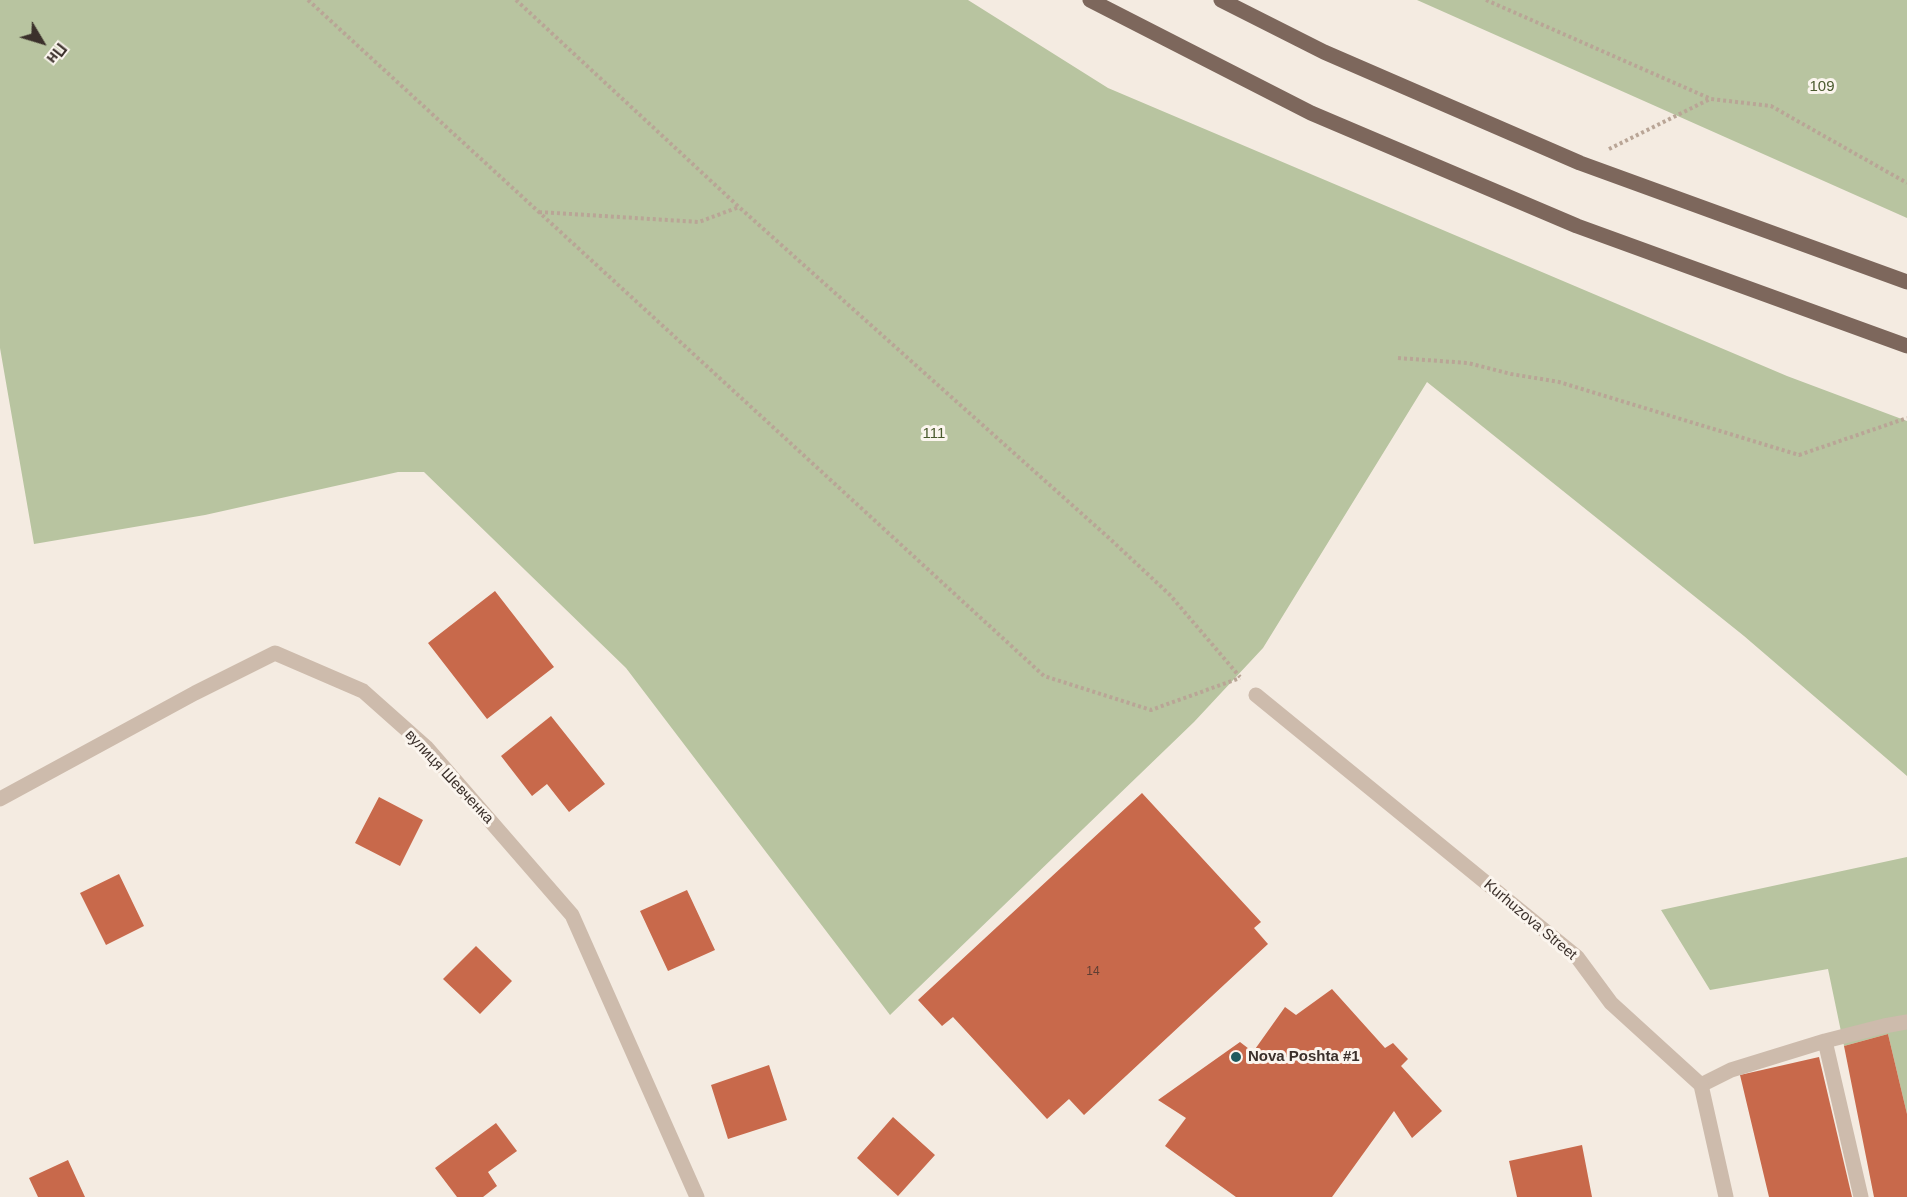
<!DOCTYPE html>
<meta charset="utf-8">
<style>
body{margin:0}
#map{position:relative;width:1907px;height:1197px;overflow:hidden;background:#f4ebe1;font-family:Arial,sans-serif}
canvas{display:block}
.north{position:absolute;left:12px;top:12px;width:60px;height:60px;-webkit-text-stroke:4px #fbf5ee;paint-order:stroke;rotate:128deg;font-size:16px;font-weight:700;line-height:24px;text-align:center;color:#3b302b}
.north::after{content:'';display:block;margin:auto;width:21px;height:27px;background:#3b302b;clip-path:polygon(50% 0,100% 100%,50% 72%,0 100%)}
</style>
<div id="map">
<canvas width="1907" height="1197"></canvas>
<div class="north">Пн</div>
</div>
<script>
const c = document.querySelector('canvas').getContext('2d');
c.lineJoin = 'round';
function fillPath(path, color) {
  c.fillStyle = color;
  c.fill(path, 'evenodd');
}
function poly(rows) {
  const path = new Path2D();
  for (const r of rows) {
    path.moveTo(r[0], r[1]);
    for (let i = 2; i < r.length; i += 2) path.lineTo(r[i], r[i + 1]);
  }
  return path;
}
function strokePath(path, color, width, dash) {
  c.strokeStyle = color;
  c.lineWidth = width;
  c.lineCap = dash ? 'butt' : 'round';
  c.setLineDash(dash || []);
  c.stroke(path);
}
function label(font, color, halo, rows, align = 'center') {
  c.font = font + ' Arial,sans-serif';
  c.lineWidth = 6;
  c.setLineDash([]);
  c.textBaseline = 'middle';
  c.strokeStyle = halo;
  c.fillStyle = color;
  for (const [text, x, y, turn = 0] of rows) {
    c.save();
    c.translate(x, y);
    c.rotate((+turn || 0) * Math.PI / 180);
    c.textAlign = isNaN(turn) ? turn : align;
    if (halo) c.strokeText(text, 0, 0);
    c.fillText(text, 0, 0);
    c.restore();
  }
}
fillPath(poly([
 [0,0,968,0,1108,88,1787,376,1907,421,1907,776,1744,636,1427,382,1263,648,1194,722,890,1015,626,668,424,472,398,472,205,515,34,544,0,348],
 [1417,0,1907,0,1907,218],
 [1907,857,1907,1114,1888,1034,1844,1046,1828,969,1710,990,1661,910]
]), '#b8c4a0');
fillPath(poly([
 [495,591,554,667,487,719,428,643],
 [551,716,605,784,569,812,547,784,532,796,501,756],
 [1142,793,1261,922,1254,928,1268,944,1084,1115,1069,1099,1047,1119,953,1017,942,1026,918,1000],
 [379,797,423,820,400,866,355,843],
 [119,874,144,926,106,945,80,893],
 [687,890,715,950,668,971,640,911],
 [476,946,512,981,480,1014,443,979],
 [1332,989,1385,1048,1393,1043,1408,1059,1401,1066,1442,1111,1412,1138,1394,1111,1332,1197,1236,1197,1165,1146,1186,1118,1158,1100,1240,1042,1253,1052,1285,1007,1296,1015],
 [1888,1034,1907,1114,1907,1197,1874,1197,1844,1046],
 [1819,1057,1852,1197,1769,1197,1740,1075],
 [769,1065,787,1120,728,1139,711,1085],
 [893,1117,935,1155,898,1196,857,1158],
 [496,1123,517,1151,488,1172,497,1186,483,1197,457,1197,435,1168],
 [1582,1145,1592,1197,1517,1197,1509,1161],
 [68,1160,85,1197,38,1197,29,1178]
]), '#c8694b');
strokePath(poly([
 [308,0,1044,676,1151,710,1240,678],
 [516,0,739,207,1109,538,1170,595,1240,677],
 [1486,0,1711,99,1771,106,1907,183],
 [1609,149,1710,99],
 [539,212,699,222,739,207],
 [1398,358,1468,363,1511,374,1559,382,1799,455,1907,418]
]), '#b9a596', 4, [3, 3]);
strokePath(poly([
 [1825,1041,1861,1197],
 [1701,1085,1731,1070,1825,1041,1884,1026,1907,1022]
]), '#cdbbac', 15);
strokePath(poly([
 [1256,695,1577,957,1611,1003,1701,1085,1726,1197],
 [0,799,195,693,275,653,363,691,426,747,572,915,697,1197]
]), '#cdbbac', 15);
strokePath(poly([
 [1090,0,1311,113,1577,226,1907,346],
 [1221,0,1324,52,1580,163,1907,282]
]), '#7d675c', 15);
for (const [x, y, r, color] of [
 [1236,1057,6,"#1f5a5e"]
]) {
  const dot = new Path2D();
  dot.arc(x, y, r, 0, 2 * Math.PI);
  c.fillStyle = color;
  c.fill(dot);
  strokePath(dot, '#fbf5ee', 2);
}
label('12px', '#5e3e33', null, [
 ["14",1093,972]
]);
label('15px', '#4a5a2e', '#fbf5ee', [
 ["109",1822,87],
 ["111",934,434]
]);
label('15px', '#3b302b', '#fbf5ee', [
 ["вулиця Шевченка",449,777,47],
 ["Kurhuzova Street",1530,920,40]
]);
label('bold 15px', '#3b302b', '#fbf5ee', [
 ["Nova Poshta #1",1248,1057]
], 'left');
</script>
